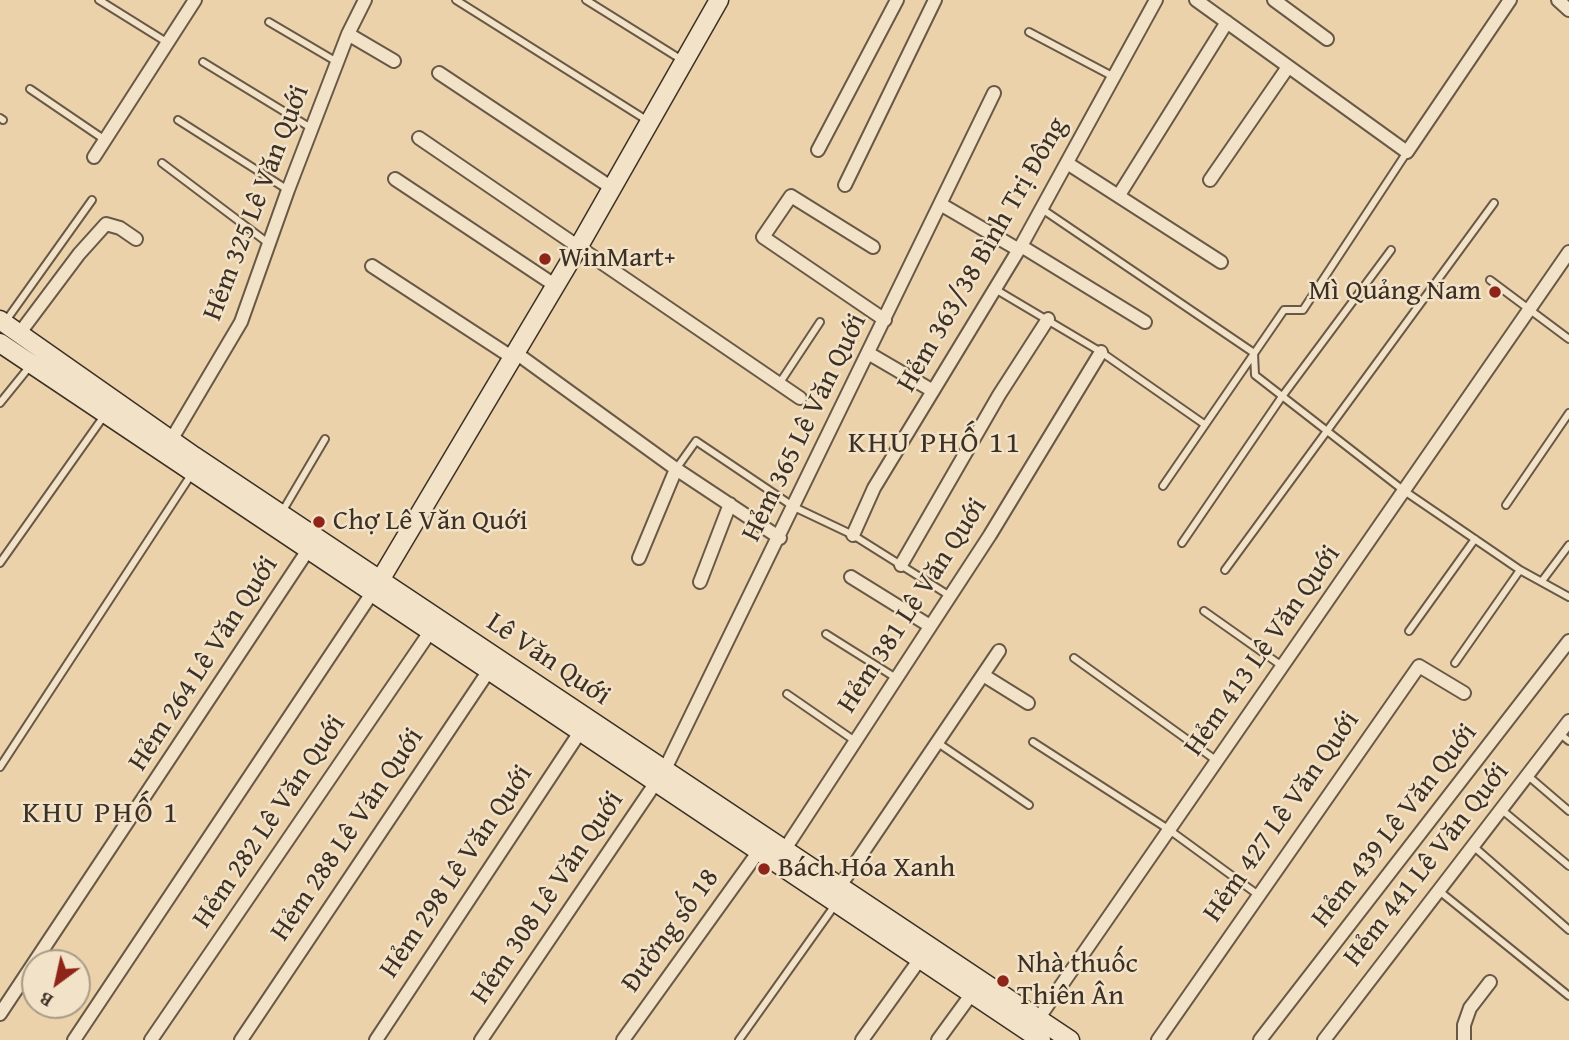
<!DOCTYPE html>
<meta charset="utf-8">
<style>
body{margin:0}
#map{position:relative;width:1569px;height:1040px;overflow:hidden;background:#ebd2ab;font-family:"Gentium Book Plus",serif}
canvas{display:block}
.north{position:absolute;left:21px;top:949px;width:70px;height:70px;box-sizing:border-box;background:#f2e2c8;border:2px solid #a99b87;border-radius:50%;rotate:213deg;font-size:19px;font-weight:700;line-height:28px;text-align:center;color:#3c3025}
.north::after{content:'';display:block;margin:auto;width:24px;height:32px;background:#8f2418;clip-path:polygon(50% 0,100% 100%,50% 72%,0 100%)}
</style>
<div id="map">
<canvas width="1569" height="1040"></canvas>
<div class="north">B</div>
</div>
<script>
const c = document.querySelector('canvas').getContext('2d');
c.lineJoin = 'round';
function poly(rows) {
  const path = new Path2D();
  for (const r of rows) {
    path.moveTo(r[0], r[1]);
    for (let i = 2; i < r.length; i += 2) path.lineTo(r[i], r[i + 1]);
  }
  return path;
}
function strokePath(path, color, width, dash) {
  c.strokeStyle = color;
  c.lineWidth = width;
  c.lineCap = dash ? 'butt' : 'round';
  c.setLineDash(dash || []);
  c.stroke(path);
}
function label(font, color, halo, rows, align = 'center') {
  c.font = font + ' "Gentium Book Plus",serif';
  c.lineWidth = 5;
  c.setLineDash([]);
  c.textBaseline = 'middle';
  c.strokeStyle = halo;
  c.fillStyle = color;
  for (const [text, x, y, turn = 0] of rows) {
    c.save();
    c.translate(x, y);
    c.rotate((+turn || 0) * Math.PI / 180);
    c.textAlign = isNaN(turn) ? turn : align;
    if (halo) c.strokeText(text, 0, 0);
    c.fillText(text, 0, 0);
    c.restore();
  }
}
const lane = poly([
 [99,0,168,43],
 [456,0,648,121],
 [586,0,682,60],
 [269,22,337,62],
 [1029,32,1114,77],
 [203,62,311,128],
 [30,89,105,140],
 [0,118,3,120],
 [178,120,288,190],
 [162,163,268,243],
 [1042,209,1254,353,1255,375,1403,490,1520,570,1569,597],
 [1490,280,1569,339],
 [995,289,1101,352,1204,424],
 [5,322,92,200],
 [779,384,820,322],
 [0,403,30,366],
 [676,469,696,441,794,507,853,535,950,596],
 [1163,486,1284,310,1303,310,1407,152],
 [1506,505,1569,413],
 [282,512,325,439],
 [1182,543,1281,398,1391,250],
 [0,563,104,416],
 [1225,570,1494,203],
 [1542,581,1569,545],
 [1204,611,1282,666],
 [1409,631,1475,539],
 [826,634,896,678],
 [1074,658,1217,761],
 [1455,663,1520,570],
 [787,694,855,741],
 [1559,733,1569,741],
 [1033,742,1168,829,1257,894],
 [938,743,1029,805],
 [0,767,191,475],
 [1527,775,1569,811],
 [1502,810,1569,866],
 [1473,846,1569,930],
 [1438,890,1569,996],
 [739,1040,835,905]
]);
const street = poly([
 [1196,0,1407,152,1510,0],
 [1274,0,1327,39],
 [1558,0,1569,10],
 [348,34,394,61],
 [439,73,612,188],
 [419,138,800,398],
 [818,150,897,0],
 [94,157,195,0],
 [1067,163,1221,262],
 [395,179,556,286],
 [1210,180,1288,67],
 [845,185,935,0],
 [1119,195,1227,22],
 [942,205,1019,250],
 [1021,246,1145,322],
 [873,247,791,196,763,237,885,320],
 [372,266,513,358],
 [19,334,79,254,106,224,120,228,136,239],
 [516,353,676,469,780,538],
 [868,353,933,391],
 [167,447,241,322,288,190,348,34,365,0],
 [853,535,874,488,1021,246,1156,0],
 [639,558,676,469],
 [901,565,999,395,1048,319],
 [851,577,930,626],
 [700,582,730,504],
 [983,675,1028,703],
 [785,849,990,535,1101,352],
 [840,886,999,651],
 [0,1014,308,550],
 [1038,1019,1569,252],
 [74,1040,372,593],
 [151,1040,430,632],
 [241,1040,492,666],
 [376,1040,580,732],
 [481,1040,665,769,994,93],
 [623,1040,759,851],
 [862,1040,920,959],
 [938,1040,973,992],
 [1158,1040,1419,666,1464,693],
 [1260,1040,1569,641],
 [1324,1040,1569,721],
 [1464,1040,1464,1025,1470,1008,1490,982]
]);
const secondary = poly([
 [0,320,194,456,1070,1040],
 [0,343,1041,1040],
 [376,587,579,246,719,0]
]);
strokePath(lane, '#685846', 10);
strokePath(street, '#685846', 16);
strokePath(secondary, '#3c3025', 21);
strokePath(lane, '#f2e2c8', 6);
strokePath(street, '#f2e2c8', 12);
strokePath(secondary, '#f2e2c8', 18);
for (const [x, y, r, color] of [
 [545,259,7,"#8f2418"],
 [1495,292,7,"#8f2418"],
 [319,522,7,"#8f2418"],
 [764,869,7,"#8f2418"],
 [1003,981,7,"#8f2418"]
]) {
  const dot = new Path2D();
  dot.arc(x, y, r, 0, 2 * Math.PI);
  c.fillStyle = color;
  c.fill(dot);
  strokePath(dot, '#f2e2c8', 2.5);
}
label('28px', '#3c3025', '#f2e2c8', [
 ["Hẻm 325 Lê Văn Quới",257,203,-69],
 ["Hẻm 363/38 Bình Trị Đông",983,255,-60],
 ["Hẻm 365 Lê Văn Quới",805,428,-64],
 ["Hẻm 381 Lê Văn Quới",913,606,-57],
 ["Hẻm 413 Lê Văn Quới",1263,651,-55],
 ["Lê Văn Quới",548,660,34],
 ["Hẻm 264 Lê Văn Quới",204,664,-57],
 ["Hẻm 427 Lê Văn Quới",1282,817,-55],
 ["Hẻm 282 Lê Văn Quới",270,822,-56],
 ["Hẻm 439 Lê Văn Quới",1395,826,-52],
 ["Hẻm 288 Lê Văn Quới",348,835,-56],
 ["Hẻm 441 Lê Văn Quới",1427,865,-52],
 ["Hẻm 298 Lê Văn Quới",457,872,-56],
 ["Hẻm 308 Lê Văn Quới",548,898,-56],
 ["Đường số 18",671,931,-54]
]);
label('28px', '#3c3025', '#f2e2c8', [
 ["WinMart+",559,259],
 ["Mì Quảng Nam",1481,292,"right"],
 ["Chợ Lê Văn Quới",333,522],
 ["Bách Hóa Xanh",778,869],
 ["Nhà thuốc",1017,965],
 ["Thiên Ân",1017,997]
], 'left');
c.letterSpacing = '2px';
label('30px', '#3c3025', '#f2e2c8', [
 ["KHU PHỐ 11",935,444],
 ["KHU PHỐ 1",101,814]
]);
c.letterSpacing = '0px';
</script>
